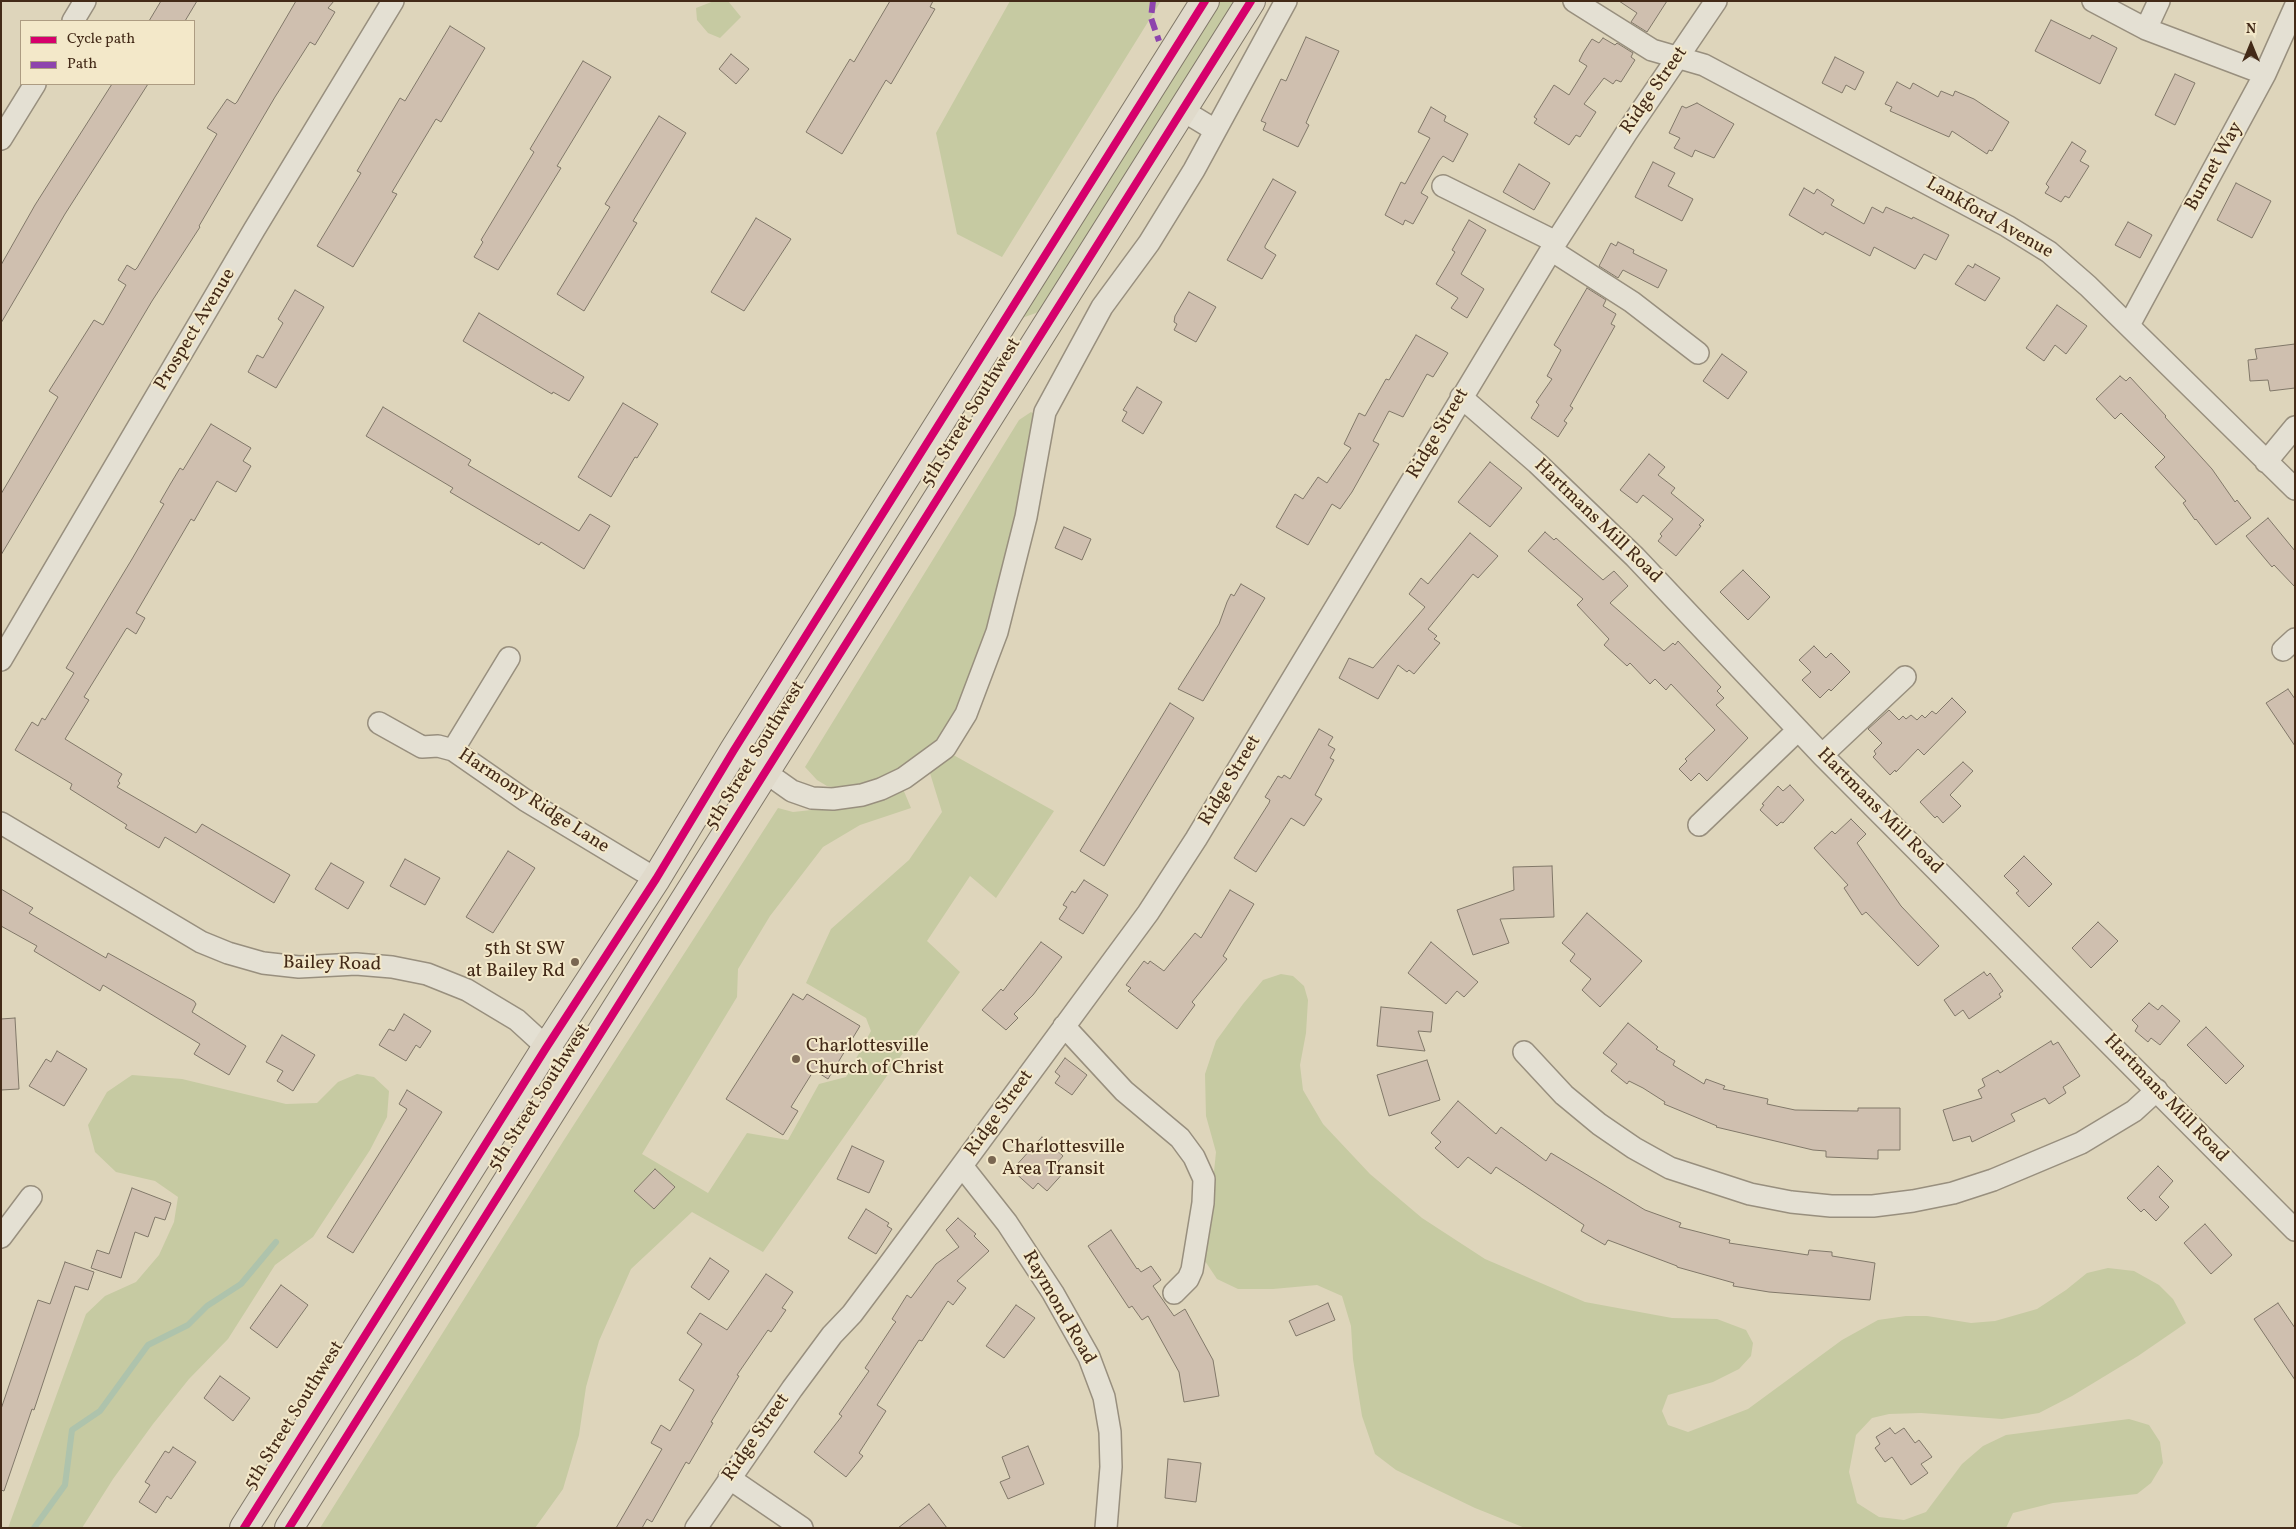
<!DOCTYPE html>
<style>
body{margin:0}
#map{position:relative;width:2296px;height:1529px;overflow:hidden;background:#ded5bb;font-family:Vollkorn,serif}
canvas{display:block}
.frame{position:absolute;inset:0;border:2px solid #432a18;pointer-events:none}
.legend{position:absolute;left:20px;top:20px;width:175px;height:65px;box-sizing:border-box;background:#f3e8c9;border:1px solid #ad9c82;margin:0;padding:6px 9px;list-style:none;font-size:15px;color:#432a18}
.legend li{display:flex;align-items:center;gap:10px;height:25px}
.legend b{width:25px;border:1px solid #ad9c82}
.north{position:absolute;left:2226px;top:20px;width:50px;height:50px;-webkit-text-stroke:4px #f3e8c9;paint-order:stroke;rotate:0deg;font-size:14px;font-weight:700;line-height:20px;text-align:center;color:#432a18}
.north::after{content:'';display:block;margin:auto;width:18px;height:22px;background:#432a18;clip-path:polygon(50% 0,100% 100%,50% 72%,0 100%)}
</style>
<div id="map">
<canvas width="2296" height="1529"></canvas>
<div class="frame"></div>
<ul class="legend">
<li><b style="height:6px;background:#d6006c"></b>Cycle path</li>
<li><b style="height:6px;background:#8e44ad"></b>Path</li>
</ul>
<div class="north">N</div>
</div>
<script>
const c = document.querySelector('canvas').getContext('2d');
c.lineJoin = 'round';
function fillPath(path, color) {
  c.fillStyle = color;
  c.fill(path, 'evenodd');
}
function poly(rows) {
  const path = new Path2D();
  for (const r of rows) {
    path.moveTo(r[0], r[1]);
    for (let i = 2; i < r.length; i += 2) path.lineTo(r[i], r[i + 1]);
  }
  return path;
}
function strokePath(path, color, width, dash) {
  c.strokeStyle = color;
  c.lineWidth = width;
  c.lineCap = dash ? 'butt' : 'round';
  c.setLineDash(dash || []);
  c.stroke(path);
}
function label(font, color, halo, rows, align = 'center') {
  c.font = font + ' Vollkorn,serif';
  c.lineWidth = 4;
  c.setLineDash([]);
  c.textBaseline = 'middle';
  c.strokeStyle = halo;
  c.fillStyle = color;
  for (const [text, x, y, turn = 0] of rows) {
    c.save();
    c.translate(x, y);
    c.rotate((+turn || 0) * Math.PI / 180);
    c.textAlign = isNaN(turn) ? turn : align;
    if (halo) c.strokeText(text, 0, 0);
    c.fillText(text, 0, 0);
    c.restore();
  }
}
fillPath(poly([
 [714,1,728,1,741,17,720,38,708,33,697,20,696,8],
 [1010,1,1161,1,1002,257,957,234,936,133],
 [1218,1,1238,1,1050,303,1036,313,1019,319],
 [1031,412,1034,414,1005,576,961,713,946,738,896,774,847,790,827,786,817,780,805,767,1019,420],
 [948,752,1054,811,996,898,970,876,927,941,960,972,763,1252,692,1212,631,1269,599,1341,586,1387,579,1435,563,1489,535,1528,320,1528,564,1140,778,808,793,812,858,805,903,789,911,808,860,825,823,847,770,916,738,969,737,997,642,1154,708,1193,747,1133,788,1140,819,1084,846,1077,871,1031,866,1018,806,983,831,929,909,860,942,812,929,770],
 [1281,974,1293,976,1304,986,1308,1000,1306,1033,1300,1065,1303,1090,1323,1124,1370,1174,1422,1218,1485,1259,1585,1302,1672,1318,1717,1319,1746,1330,1753,1343,1751,1356,1739,1369,1713,1382,1668,1395,1662,1411,1668,1425,1688,1432,1748,1409,1842,1340,1878,1320,1906,1316,1927,1316,1971,1323,1995,1321,2037,1309,2066,1290,2087,1273,2108,1268,2134,1271,2159,1285,2173,1299,2186,1323,2138,1356,2072,1396,2039,1413,2002,1419,1921,1413,1889,1414,1872,1418,1856,1435,1849,1472,1857,1503,1879,1517,1904,1520,1926,1512,1962,1464,1983,1446,2006,1435,2129,1419,2149,1425,2160,1442,2163,1463,2151,1483,2137,1494,2053,1503,2013,1513,2006,1528,1525,1528,1475,1508,1396,1470,1375,1454,1362,1416,1353,1359,1351,1326,1342,1296,1317,1285,1273,1289,1238,1289,1217,1279,1205,1261,1216,1152,1206,1116,1205,1074,1216,1041,1243,1004,1263,980],
 [357,1074,374,1077,389,1091,387,1117,370,1150,313,1237,275,1265,228,1339,189,1379,153,1424,113,1479,82,1528,8,1528,86,1314,105,1296,136,1282,159,1255,174,1222,178,1197,155,1181,116,1172,95,1152,88,1125,107,1092,132,1075,182,1079,286,1104,317,1103,338,1082]
]), '#c6caa2');
strokePath(poly([
 [34,1528,65,1485,72,1430,100,1411,148,1345,188,1325,207,1306,241,1284,276,1242]
]), '#aec3ac', 6);
const building = poly([
 [161,1,197,1,185,21,149,21,161,1],
 [296,1,334,1,328,8,335,12,315,45,310,42,275,97,199,226,200,227,152,301,1,555,1,494,58,397,49,391,94,320,103,325,126,285,118,280,127,265,135,270,137,268,217,134,207,128,227,99,235,104,237,102,296,1],
 [890,1,933,1,930,7,935,9,891,84,886,80,842,154,806,132,850,59,854,62,890,1],
 [1619,1,1667,1,1647,32,1631,22,1637,13,1619,1],
 [2051,20,2090,39,2092,35,2117,48,2100,84,2035,51,2051,20],
 [450,26,485,48,441,122,436,119,392,192,397,194,353,267,317,246,361,173,357,171,400,98,405,101,450,26],
 [1306,37,1339,51,1309,116,1306,123,1309,125,1298,147,1263,130,1266,123,1261,121,1281,79,1286,81,1306,37],
 [1603,38,1615,45,1617,43,1633,53,1631,57,1635,60,1621,82,1616,80,1613,84,1604,78,1584,104,1596,112,1580,137,1576,135,1569,145,1534,123,1537,119,1534,117,1554,85,1569,95,1587,66,1579,61,1583,53,1592,39,1599,43,1603,38],
 [731,54,749,69,736,84,719,69,731,54],
 [1835,57,1864,72,1855,90,1846,85,1842,93,1822,83,1835,57],
 [583,61,611,77,557,166,561,168,498,270,474,257,483,242,481,240,534,152,530,149,583,61],
 [2175,74,2195,83,2175,125,2155,115,2175,74],
 [1897,82,1910,89,1913,83,1938,97,1941,91,1953,96,1955,91,1974,99,2009,122,1992,151,1989,150,1987,154,1952,131,1949,137,1890,111,1892,107,1885,104,1897,82],
 [112,84,148,84,65,214,1,323,1,265,35,205,112,84],
 [1697,103,1734,124,1714,158,1695,150,1692,157,1674,148,1680,138,1669,133,1682,106,1686,108,1697,103],
 [1431,107,1446,116,1444,121,1468,134,1453,162,1443,156,1439,161,1421,193,1428,197,1413,224,1405,220,1403,225,1385,215,1401,182,1405,184,1430,138,1418,132,1431,107],
 [659,116,686,133,633,221,637,223,584,311,557,294,610,207,605,204,659,116],
 [2072,142,2086,151,2080,161,2089,166,2069,198,2065,196,2061,202,2045,193,2049,187,2046,184,2072,142],
 [1653,162,1675,173,1668,186,1693,199,1682,221,1635,197,1653,162],
 [1519,164,1550,183,1534,210,1503,192,1519,164],
 [1273,179,1296,192,1265,246,1265,248,1276,255,1262,279,1227,260,1273,179],
 [2236,183,2271,201,2252,238,2217,220,2236,183],
 [1804,188,1814,194,1817,189,1834,200,1831,205,1864,224,1872,207,1883,213,1886,207,1912,219,1913,217,1949,235,1936,260,1924,254,1915,269,1874,247,1870,256,1825,232,1823,235,1789,215,1804,188],
 [756,218,791,239,744,311,711,292,756,218],
 [1469,220,1486,230,1461,274,1484,289,1467,318,1451,308,1458,298,1436,284,1455,252,1452,250,1469,220],
 [2128,222,2152,235,2140,258,2115,245,2128,222],
 [1618,242,1634,250,1633,253,1667,270,1658,288,1623,270,1618,278,1599,266,1611,243,1616,246,1618,242],
 [1975,264,2000,278,1985,301,1955,284,1968,265,1973,268,1975,264],
 [1587,288,1606,300,1603,306,1616,314,1611,324,1615,326,1570,406,1573,408,1564,421,1567,423,1558,437,1531,418,1539,405,1536,402,1552,379,1547,376,1561,350,1554,345,1587,288],
 [295,290,324,307,276,388,248,372,257,355,263,358,283,323,278,319,295,290],
 [1189,292,1216,307,1196,342,1174,330,1177,324,1174,322,1175,316,1189,292],
 [2057,305,2087,326,2066,354,2055,345,2044,361,2026,348,2057,305],
 [479,313,584,377,569,401,553,392,552,394,463,341,479,313],
 [1416,335,1448,353,1433,377,1427,374,1403,417,1389,411,1373,441,1379,444,1352,492,1340,509,1332,504,1308,545,1276,527,1295,494,1303,499,1318,477,1327,483,1351,448,1344,444,1359,413,1365,416,1386,379,1389,380,1416,335],
 [2295,344,2295,388,2270,391,2268,380,2250,381,2248,360,2257,359,2255,349,2295,344],
 [1722,354,1747,372,1728,399,1703,381,1722,354],
 [2120,376,2126,381,2130,377,2166,416,2165,417,2212,469,2235,502,2237,500,2251,518,2216,545,2196,519,2195,520,2183,503,2186,501,2155,467,2165,457,2121,413,2115,419,2096,399,2120,376],
 [1137,387,1162,402,1143,434,1122,421,1127,412,1123,410,1137,387],
 [623,403,658,424,637,458,635,457,611,497,578,477,623,403],
 [383,407,471,460,468,465,579,531,590,514,610,526,584,569,541,542,539,545,450,492,453,488,366,436,383,407],
 [211,424,251,448,243,461,251,466,236,492,217,481,194,521,191,519,136,613,145,618,136,634,127,628,126,629,84,697,89,700,65,739,122,774,118,781,120,783,117,787,196,833,202,824,290,875,274,903,165,837,159,848,125,828,127,825,70,789,72,784,15,750,32,722,38,726,42,718,45,720,74,673,66,668,132,559,164,504,160,502,171,483,180,468,183,470,211,424],
 [1649,454,1665,467,1658,475,1675,488,1671,493,1704,520,1699,525,1701,526,1676,556,1658,541,1662,536,1660,534,1673,519,1643,495,1637,503,1620,490,1649,454],
 [1490,462,1522,488,1490,527,1458,502,1490,462],
 [2268,518,2295,551,2295,587,2274,565,2272,567,2246,536,2268,518],
 [1064,527,1091,539,1082,560,1055,548,1064,527],
 [1545,532,1554,540,1556,538,1603,580,1614,571,1628,586,1610,603,1664,651,1673,643,1675,645,1678,641,1721,687,1717,691,1724,698,1716,705,1748,738,1707,781,1699,773,1691,781,1679,769,1687,761,1685,759,1715,730,1671,684,1666,690,1655,679,1650,684,1630,663,1627,666,1604,645,1609,639,1577,605,1583,599,1528,551,1545,532],
 [1470,533,1498,556,1478,578,1473,574,1428,629,1437,636,1434,639,1440,643,1414,674,1409,670,1407,672,1398,665,1378,699,1339,678,1349,658,1373,668,1425,607,1409,594,1421,578,1428,584,1470,533],
 [1743,570,1770,597,1748,620,1720,592,1743,570],
 [1241,584,1265,598,1203,701,1178,689,1219,624,1227,602,1231,594,1234,596,1241,584],
 [1814,646,1826,658,1831,653,1850,672,1831,691,1829,689,1820,698,1802,680,1811,672,1799,660,1814,646],
 [2288,689,2295,699,2295,746,2266,703,2288,689],
 [1952,698,1966,712,1924,755,1918,749,1896,772,1895,770,1890,775,1873,757,1876,754,1874,751,1882,743,1868,729,1889,710,1899,720,1903,716,1906,719,1911,715,1917,720,1922,715,1925,718,1932,711,1936,714,1952,698],
 [1170,703,1194,718,1104,866,1080,851,1170,703],
 [1319,729,1333,737,1328,745,1335,749,1330,758,1334,760,1315,795,1322,799,1304,826,1291,818,1256,872,1234,858,1269,803,1270,800,1265,797,1278,776,1282,778,1284,775,1290,779,1319,729],
 [1963,762,1973,771,1950,795,1961,806,1943,823,1937,816,1935,818,1920,802,1963,762],
 [1790,785,1804,800,1783,823,1781,822,1777,826,1760,810,1764,805,1762,804,1778,786,1783,791,1790,785],
 [1851,819,1866,834,1857,843,1901,906,1939,946,1918,966,1866,912,1862,915,1844,888,1848,885,1814,848,1832,831,1835,834,1851,819],
 [508,851,535,868,493,933,466,917,508,851],
 [2024,856,2052,884,2029,907,2016,893,2019,891,2004,876,2024,856],
 [405,859,440,878,425,905,390,886,405,859],
 [331,863,364,882,348,909,315,889,331,863],
 [1552,866,1554,917,1500,919,1509,943,1473,955,1457,910,1514,890,1513,867,1552,866],
 [1084,880,1108,895,1083,934,1059,919,1067,907,1063,905,1072,891,1075,893,1084,880],
 [1,889,33,908,29,913,106,958,108,953,194,1001,196,1004,192,1012,246,1046,229,1075,194,1054,200,1044,103,985,100,991,34,951,37,946,1,926,1,889],
 [1230,890,1254,904,1223,956,1227,959,1192,1002,1195,1005,1177,1029,1128,991,1131,988,1126,985,1144,961,1148,964,1150,961,1164,971,1195,933,1201,938,1230,890],
 [1587,913,1642,961,1600,1007,1582,990,1591,979,1570,961,1575,954,1562,943,1587,913],
 [2098,922,2118,941,2091,968,2072,948,2098,922],
 [1041,942,1062,957,1033,995,1014,1014,1018,1018,1006,1030,982,1010,1001,989,1003,991,1041,942],
 [1431,942,1478,982,1464,997,1457,991,1446,1004,1408,973,1431,942],
 [1984,972,1987,976,1990,973,2003,991,1999,994,2001,997,1969,1019,1963,1010,1955,1016,1944,1000,1984,972],
 [793,994,803,1000,807,994,860,1026,828,1079,814,1070,791,1107,798,1111,783,1135,726,1099,793,994],
 [2149,1003,2158,1010,2162,1005,2180,1021,2160,1045,2151,1038,2148,1042,2135,1031,2138,1026,2132,1020,2149,1003],
 [1381,1007,1433,1012,1431,1032,1418,1031,1425,1051,1377,1046,1381,1007],
 [404,1014,431,1031,420,1048,416,1045,406,1061,379,1045,389,1029,394,1031,404,1014],
 [15,1018,19,1089,1,1090,1,1019,15,1018],
 [1628,1023,1658,1047,1656,1049,1675,1061,1673,1065,1704,1084,1706,1079,1725,1086,1723,1089,1768,1099,1767,1104,1795,1110,1858,1111,1858,1108,1900,1108,1900,1150,1878,1150,1878,1159,1826,1157,1826,1151,1813,1150,1716,1127,1717,1126,1664,1104,1665,1102,1643,1088,1629,1081,1627,1084,1611,1071,1617,1064,1603,1053,1628,1023],
 [2206,1027,2244,1066,2226,1084,2187,1045,2206,1027],
 [282,1035,315,1055,293,1091,277,1081,283,1071,266,1062,282,1035],
 [2051,1041,2053,1045,2058,1042,2080,1076,2063,1087,2066,1093,2049,1104,2045,1098,2011,1114,2015,1121,1972,1142,1970,1136,1953,1141,1943,1110,1982,1098,1978,1090,1985,1086,1982,1079,1998,1070,2000,1073,2051,1041],
 [57,1051,87,1069,64,1106,29,1086,46,1059,51,1062,57,1051],
 [1065,1058,1087,1075,1072,1095,1055,1083,1060,1076,1055,1072,1065,1058],
 [1427,1060,1440,1100,1389,1116,1377,1075,1427,1060],
 [407,1090,442,1112,353,1253,327,1237,407,1109,399,1104,407,1090],
 [1458,1101,1496,1134,1501,1127,1546,1161,1551,1153,1645,1210,1681,1223,1679,1227,1730,1240,1729,1243,1808,1255,1809,1250,1832,1252,1832,1256,1875,1263,1870,1300,1769,1292,1733,1286,1734,1283,1677,1267,1677,1266,1608,1240,1605,1245,1581,1231,1584,1225,1496,1167,1491,1174,1468,1157,1458,1168,1435,1148,1441,1142,1431,1133,1458,1101],
 [1042,1137,1063,1156,1057,1163,1065,1171,1047,1191,1038,1183,1033,1189,1012,1170,1042,1137],
 [852,1146,884,1161,869,1193,837,1179,852,1146],
 [2158,1166,2173,1181,2159,1197,2169,1207,2156,1221,2144,1209,2141,1212,2127,1198,2158,1166],
 [655,1169,675,1187,654,1209,634,1191,655,1169],
 [132,1188,171,1203,165,1220,155,1217,148,1237,135,1232,121,1278,91,1268,97,1250,109,1254,132,1188],
 [866,1209,889,1223,887,1226,892,1229,876,1254,848,1238,866,1209],
 [958,1218,976,1234,974,1236,989,1251,957,1281,966,1288,953,1305,948,1301,922,1341,919,1340,877,1405,886,1411,859,1453,863,1456,846,1477,814,1452,842,1416,839,1414,869,1371,865,1368,894,1324,896,1322,892,1319,907,1295,911,1298,936,1264,959,1247,946,1230,958,1218],
 [2205,1224,2232,1255,2211,1274,2184,1243,2205,1224],
 [1111,1230,1137,1269,1138,1268,1141,1272,1151,1266,1161,1280,1153,1286,1174,1316,1185,1309,1213,1360,1219,1396,1184,1402,1179,1372,1148,1316,1142,1320,1132,1306,1129,1308,1088,1246,1111,1230],
 [710,1258,729,1271,709,1300,691,1287,710,1258],
 [65,1262,94,1272,88,1290,75,1286,34,1410,32,1409,4,1491,1,1490,1,1409,38,1300,50,1304,65,1262],
 [766,1274,793,1292,782,1308,786,1310,771,1332,768,1330,737,1375,739,1376,711,1422,713,1423,689,1464,686,1462,652,1522,647,1519,642,1528,616,1528,662,1449,651,1443,661,1425,670,1431,694,1390,679,1380,702,1344,687,1333,700,1313,727,1330,766,1274],
 [281,1285,308,1305,277,1348,250,1328,281,1285],
 [1328,1303,1335,1320,1296,1336,1289,1321,1328,1303],
 [2278,1303,2295,1328,2295,1380,2254,1319,2278,1303],
 [1016,1305,1035,1318,1004,1358,986,1346,1016,1305],
 [220,1376,250,1398,233,1421,204,1398,220,1376],
 [1890,1428,1895,1434,1904,1428,1915,1443,1919,1440,1932,1457,1921,1464,1928,1473,1911,1485,1892,1457,1885,1462,1875,1448,1880,1444,1876,1437,1890,1428],
 [1028,1446,1044,1484,1008,1499,1000,1482,1010,1478,1002,1457,1028,1446],
 [173,1447,196,1462,171,1499,167,1496,156,1513,139,1502,150,1485,145,1482,165,1451,169,1453,173,1447],
 [1168,1459,1201,1463,1196,1502,1165,1498,1168,1459],
 [929,1504,947,1528,898,1528,929,1504]
]);
fillPath(building, '#cfbfaf');
strokePath(building, '#817869', 1);
const minor = poly([
 [1574,1,1652,50,1704,65,2007,226,2049,252,2088,286,2295,489],
 [2093,1,2146,29,2265,74],
 [73,21,85,1],
 [2146,29,2159,1],
 [1182,110,1215,130],
 [1,139,35,84],
 [1443,186,1556,242],
 [1551,250,1632,302,1698,353],
 [2129,325,2265,74,2295,7],
 [991,340,1025,361],
 [1461,397,1537,463,1635,557,1822,755,2295,1230],
 [2266,462,2295,427],
 [2283,650,2295,639],
 [1,660,254,230,393,1],
 [379,723,422,747,438,746,453,750,525,800,656,879],
 [453,750,509,658],
 [734,750,792,791,812,798,833,799,862,795,881,789,904,778,945,748,966,714,997,632,1026,517,1045,412,1102,307,1149,243,1194,170,1286,1],
 [1822,755,1905,677],
 [1,823,201,942,228,953,263,963,299,967,356,964,392,967,427,974,467,990,517,1020,576,1074],
 [1699,825,1798,730],
 [1064,1026,1124,1091,1180,1138,1194,1157,1204,1179,1203,1203,1192,1270,1188,1279,1174,1293],
 [1524,1052,1564,1095,1599,1124,1634,1148,1670,1168,1750,1194,1791,1202,1831,1206,1873,1206,1913,1201,1953,1193,1993,1180,2081,1143,2134,1111,2157,1090],
 [962,1166,1007,1223,1053,1293,1089,1357,1104,1397,1110,1432,1111,1467,1106,1528],
 [1,1237,31,1197],
 [729,1478,802,1528],
 [696,1528,792,1389,832,1335,852,1314,885,1270,1148,913,1196,839,1556,242,1627,132,1716,1]
]);
const major = poly([
 [244,1528,546,1048,656,879,734,750,1205,1],
 [289,1528,1251,1]
]);
strokePath(minor, '#988f7e', 24);
strokePath(major, '#817869', 30);
strokePath(minor, '#e4e0d3', 21);
strokePath(major, '#e0dacb', 28);
strokePath(poly([
 [1153,1,1151,18,1159,41]
]), '#8e44ad', 6, [12, 6]);
strokePath(poly([
 [244,1528,546,1048,656,879,734,750,1205,1],
 [289,1528,1251,1]
]), '#d6006c', 8);
for (const [x, y, r, color] of [
 [575,962,5,"#796651"],
 [796,1059,5,"#796651"],
 [992,1160,5,"#796651"]
]) {
  const dot = new Path2D();
  dot.arc(x, y, r, 0, 2 * Math.PI);
  c.fillStyle = color;
  c.fill(dot);
  strokePath(dot, '#f3e8c9', 2);
}
label('19px', '#432a18', '#f3e8c9', [
 ["Ridge Street",1655,91,-55],
 ["Burnet Way",2215,167,-61],
 ["Lankford Avenue",1989,219,30],
 ["Prospect Avenue",196,330,-59],
 ["5th Street Southwest",972,413,-58],
 ["Ridge Street",1439,434,-59],
 ["Hartmans Mill Road",1597,522,44],
 ["5th Street Southwest",756,756,-58],
 ["Ridge Street",1231,781,-59],
 ["Harmony Ridge Lane",533,802,33],
 ["Hartmans Mill Road",1879,812,45],
 ["Bailey Road",332,965,1],
 ["5th Street Southwest",540,1098,-57],
 ["Hartmans Mill Road",2165,1099,46],
 ["Ridge Street",1000,1114,-54],
 ["Raymond Road",1058,1308,60],
 ["5th Street Southwest",295,1416,-58],
 ["Ridge Street",757,1438,-55]
]);
label('19px', '#432a18', '#f3e8c9', [
 ["5th St SW",565,951,"right"],
 ["at Bailey Rd",565,973,"right"],
 ["Charlottesville",806,1048],
 ["Church of Christ",806,1070],
 ["Charlottesville",1002,1149],
 ["Area Transit",1002,1171]
], 'left');
</script>
